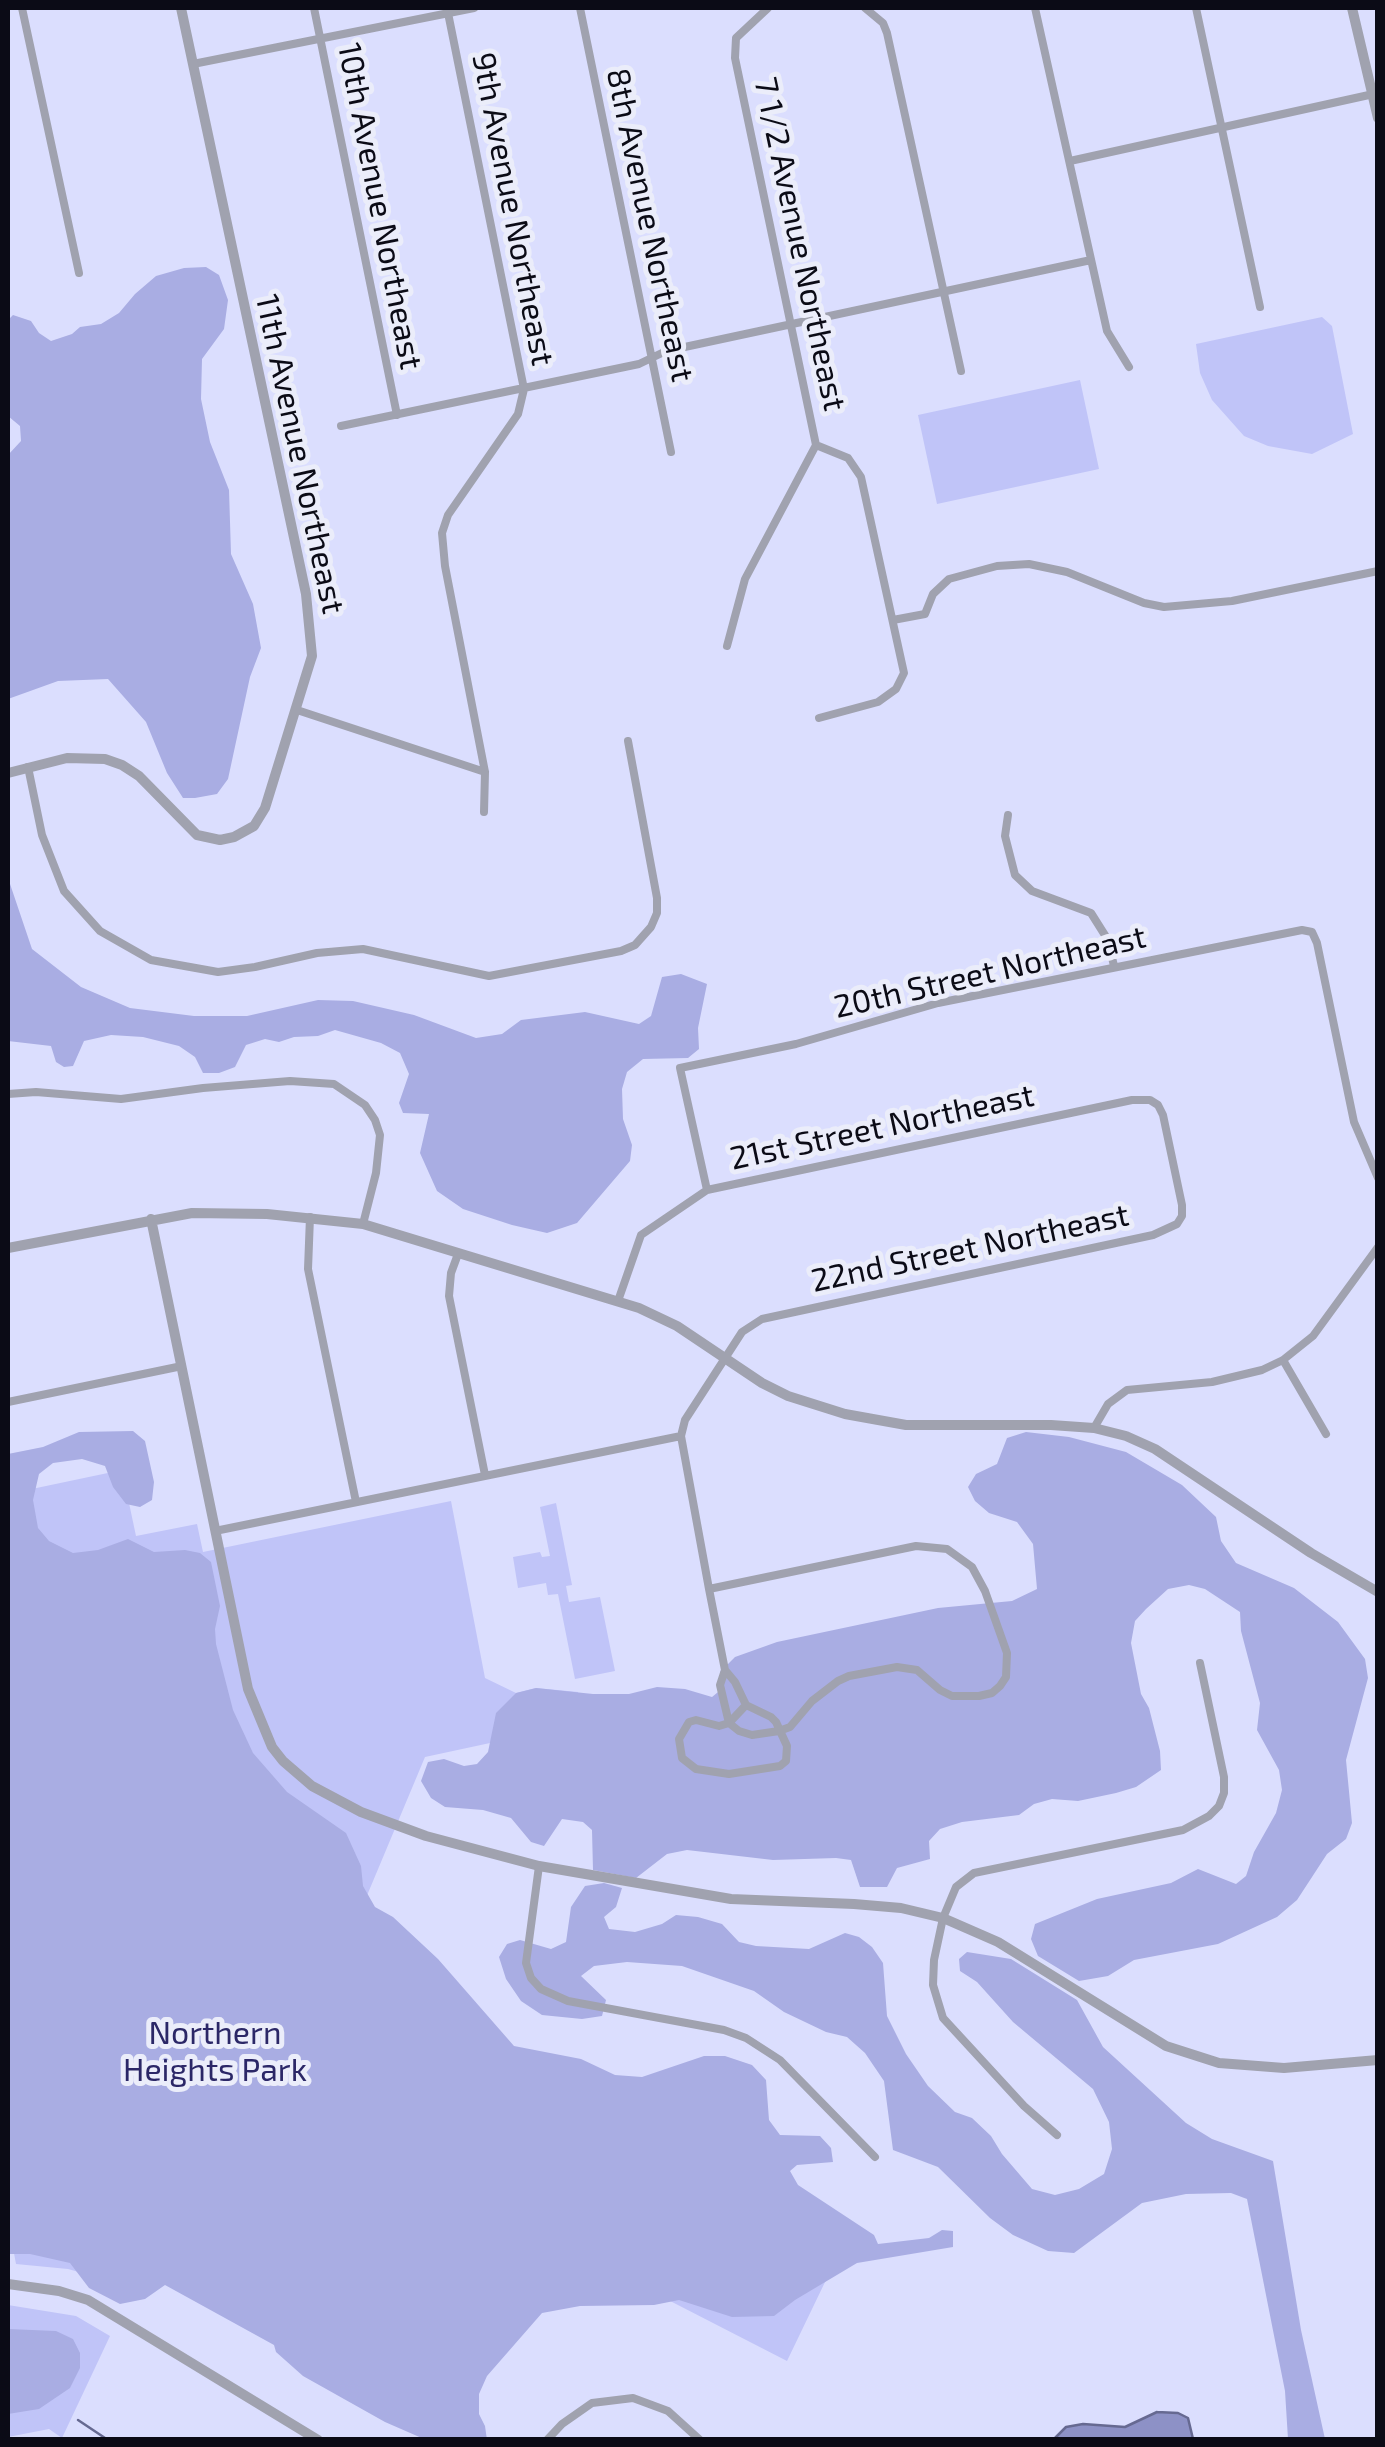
<!DOCTYPE html>
<style>
body{margin:0}
#map{position:relative;width:1385px;height:2447px;overflow:hidden;background:#dbdefe;font-family:"Exo 2",sans-serif}
canvas{display:block}
.frame{position:absolute;inset:0;border:10px solid #0b0b16;pointer-events:none}
</style>
<div id="map">
<canvas width="1385" height="2447"></canvas>
<div class="frame"></div>
</div>
<script>
const c = document.querySelector('canvas').getContext('2d');
c.lineJoin = 'round';
function fillPath(path, color) {
  c.fillStyle = color;
  c.fill(path, 'evenodd');
}
function poly(rows) {
  const path = new Path2D();
  for (const r of rows) {
    path.moveTo(r[0], r[1]);
    for (let i = 2; i < r.length; i += 2) path.lineTo(r[i], r[i + 1]);
  }
  return path;
}
function strokePath(path, color, width, dash) {
  c.strokeStyle = color;
  c.lineWidth = width;
  c.lineCap = dash ? 'butt' : 'round';
  c.setLineDash(dash || []);
  c.stroke(path);
}
function label(font, color, halo, rows, align = 'center') {
  c.font = font + ' "Exo 2",sans-serif';
  c.lineWidth = 10;
  c.setLineDash([]);
  c.textBaseline = 'middle';
  c.strokeStyle = halo;
  c.fillStyle = color;
  for (const [text, x, y, turn = 0] of rows) {
    c.save();
    c.translate(x, y);
    c.rotate((+turn || 0) * Math.PI / 180);
    c.textAlign = isNaN(turn) ? turn : align;
    if (halo) c.strokeText(text, 0, 0);
    c.fillText(text, 0, 0);
    c.restore();
  }
}
fillPath(poly([
 [1322,317,1332,326,1353,434,1312,454,1268,446,1244,436,1212,400,1200,373,1196,344],
 [1080,380,1099,469,937,504,918,415],
 [122,1470,136,1536,197,1524,203,1552,451,1501,485,1678,516,1693,536,1688,578,1692,583,1723,425,1757,363,1905,507,2081,839,2253,787,2361,639,2285,156,2253,86,2274,68,2269,16,2264,8,2221,8,1494],
 [556,1503,572,1585,566,1586,569,1602,600,1597,615,1671,575,1679,558,1594,548,1595,546,1583,518,1588,513,1557,540,1552,542,1557,550,1556,540,1507],
 [8,2305,76,2316,110,2336,62,2438,49,2429,8,2437]
]), '#c0c4f8');
fillPath(poly([
 [206,267,219,275,228,300,224,329,202,359,201,399,210,442,229,490,231,554,253,604,261,648,250,677,228,779,217,794,195,798,183,798,167,773,146,722,108,679,58,681,8,699,8,455,21,441,20,426,8,416,8,320,13,315,31,321,39,333,51,341,72,334,80,327,101,324,119,313,135,294,156,276,184,268],
 [8,878,32,949,81,987,130,1008,194,1016,247,1016,318,1000,353,1001,414,1015,476,1038,502,1034,521,1020,585,1012,639,1024,651,1016,662,977,681,974,707,984,698,1028,699,1049,688,1058,643,1059,627,1072,622,1089,623,1119,632,1145,630,1161,577,1223,547,1233,512,1225,463,1209,437,1191,420,1153,429,1114,403,1113,399,1103,409,1074,400,1053,381,1043,335,1030,318,1036,294,1037,279,1042,265,1039,246,1045,235,1067,219,1073,203,1073,195,1057,179,1046,143,1037,111,1035,84,1041,73,1066,64,1067,56,1062,51,1046,8,1041],
 [133,1431,145,1441,154,1482,152,1500,140,1507,126,1504,113,1487,105,1466,82,1459,53,1463,39,1474,33,1500,38,1528,49,1541,73,1553,98,1550,128,1539,154,1552,185,1550,200,1553,211,1562,220,1606,215,1629,216,1644,233,1710,253,1753,287,1792,346,1833,361,1866,363,1886,375,1907,393,1917,438,1959,514,2046,581,2059,615,2075,642,2077,704,2056,725,2056,752,2065,766,2080,769,2120,780,2135,820,2136,831,2148,833,2162,797,2165,790,2171,798,2185,874,2235,878,2244,929,2238,942,2230,953,2231,953,2247,857,2263,795,2300,774,2316,732,2317,679,2300,654,2305,580,2306,542,2313,487,2376,479,2394,479,2414,485,2426,487,2440,424,2439,385,2422,303,2376,276,2352,274,2345,165,2285,145,2299,120,2304,89,2288,70,2263,30,2254,8,2254,8,1454,43,1447,79,1432],
 [1026,1432,1069,1437,1126,1452,1182,1485,1216,1517,1221,1541,1236,1563,1294,1588,1338,1622,1365,1659,1368,1678,1346,1760,1352,1823,1346,1839,1327,1854,1297,1900,1277,1917,1218,1944,1134,1960,1108,1976,1079,1981,1038,1956,1031,1939,1035,1924,1097,1899,1171,1883,1198,1869,1236,1884,1246,1876,1254,1852,1276,1813,1282,1790,1279,1770,1257,1730,1260,1703,1241,1631,1240,1612,1205,1589,1189,1585,1168,1589,1146,1609,1135,1621,1131,1643,1141,1694,1149,1708,1160,1751,1161,1770,1136,1787,1116,1793,1078,1801,1052,1799,1034,1804,1019,1815,962,1822,940,1829,929,1841,930,1859,897,1868,887,1887,860,1887,851,1860,836,1858,773,1860,687,1850,667,1854,636,1878,593,1870,592,1830,583,1822,562,1819,544,1846,531,1842,511,1818,483,1810,445,1807,431,1798,421,1781,428,1762,444,1759,464,1766,477,1764,488,1752,496,1713,516,1693,536,1688,593,1694,629,1694,657,1687,685,1689,712,1697,723,1688,720,1672,735,1657,777,1642,938,1608,1012,1601,1037,1589,1033,1544,1017,1522,989,1513,975,1501,968,1487,976,1474,997,1464,1007,1438],
 [604,1883,622,1888,616,1907,604,1917,609,1929,635,1932,662,1924,676,1915,698,1917,722,1924,739,1942,756,1946,809,1949,845,1933,859,1937,872,1947,883,1963,887,2016,906,2054,928,2086,955,2112,972,2118,991,2136,1002,2154,1032,2189,1055,2195,1079,2189,1104,2174,1112,2149,1109,2122,1093,2089,1013,2022,977,1982,960,1971,959,1959,967,1952,1011,1959,1077,2000,1103,2047,1186,2123,1212,2139,1273,2161,1301,2330,1325,2439,1288,2439,1285,2391,1247,2199,1231,2193,1186,2194,1142,2203,1074,2253,1048,2251,1013,2235,990,2218,938,2167,893,2150,884,2081,865,2053,847,2037,826,2032,784,2012,754,1991,682,1966,627,1962,594,1966,581,1976,606,2000,602,2016,582,2019,542,2015,521,2001,506,1979,499,1957,507,1944,520,1940,551,1949,566,1942,571,1907,585,1886],
 [8,2329,56,2331,73,2339,80,2353,80,2368,70,2388,39,2409,8,2414]
]), '#a9ade3');
const water = poly([
 [1157,2412,1178,2413,1188,2418,1193,2439,1054,2439,1066,2427,1083,2424,1125,2427,1157,2412]
]);
fillPath(water, '#8d91c6');
strokePath(water, '#666991', 2.5);
strokePath(poly([
 [78,2420,108,2440]
]), '#666991', 2.5);
strokePath(poly([
 [22,8,79,273],
 [314,8,397,415],
 [447,8,524,389,518,414,448,515,442,533,445,566,485,772,484,812],
 [580,8,671,452],
 [768,8,736,38,735,58,816,445],
 [865,8,883,23,887,33,961,371],
 [1035,8,1107,331,1129,367],
 [1196,8,1260,307],
 [193,64,474,8],
 [1070,161,1378,93],
 [341,426,639,364,666,351,1091,260],
 [816,445,848,458,861,477,904,673,896,689,878,702,819,718],
 [893,620,925,614,933,594,949,579,997,566,1029,564,1067,572,1144,603,1164,607,1232,601,1378,571],
 [727,646,745,579,816,445],
 [297,710,485,772],
 [28,767,42,835,64,891,100,931,151,960,218,972,255,967,317,953,363,949,489,976,621,951,635,945,651,927,657,913,657,898,628,741],
 [1008,815,1005,836,1015,875,1032,891,1091,913,1108,940,1114,966],
 [8,1094,36,1092,121,1099,203,1088,290,1081,334,1084,365,1105,375,1120,380,1135,376,1173,363,1224],
 [707,1190,680,1068,796,1044,938,1003,1302,930,1312,932,1317,943,1354,1122,1378,1178],
 [310,1217,308,1269,356,1502],
 [458,1254,451,1273,449,1296,485,1475],
 [618,1301,641,1235,707,1190,1132,1100,1150,1100,1158,1105,1163,1115,1182,1205,1182,1216,1177,1224,1153,1235,762,1319,742,1332,685,1420,681,1436,709,1589,725,1670,720,1685,729,1723,739,1731,752,1735,779,1731,790,1727,812,1701,838,1681,849,1676,897,1667,917,1670,940,1690,952,1696,979,1696,992,1693,1000,1686,1006,1677,1007,1653,985,1591,972,1567,947,1549,916,1546,709,1589],
 [1283,1360,1326,1434],
 [8,1402,182,1366],
 [1094,1428,1108,1404,1127,1390,1212,1382,1262,1370,1283,1360,1313,1336,1378,1247],
 [215,1531,681,1436],
 [725,1670,735,1682,746,1705,771,1717,776,1722,787,1746,786,1761,780,1766,729,1774,696,1769,682,1758,679,1739,689,1722,696,1720,719,1726,729,1723,746,1705],
 [539,1866,526,1963,531,1978,541,1989,568,2001,724,2030,746,2038,780,2060,875,2157],
 [1057,2135,1024,2106,943,2018,933,1985,934,1960,943,1918,956,1887,974,1873,1183,1830,1209,1816,1219,1806,1224,1793,1224,1777,1200,1663],
 [547,2440,562,2424,592,2403,633,2398,668,2411,700,2440]
]), '#a0a2af', 8);
strokePath(poly([
 [1352,8,1378,118],
 [8,773,67,758,105,759,122,765,139,776,197,835,220,840,234,837,254,826,265,808,312,656,306,594,181,8],
 [151,1219,248,1689,272,1747,283,1761,312,1786,361,1812,426,1836,539,1866,731,1899,854,1904,901,1908,943,1918,998,1942,1166,2046,1219,2063,1284,2068,1378,2060],
 [8,1248,192,1213,267,1214,363,1224,639,1308,677,1326,762,1383,788,1396,845,1414,906,1425,1051,1425,1094,1428,1126,1436,1155,1449,1311,1553,1378,1592],
 [8,2284,59,2291,88,2300,318,2440]
]), '#a0a2af', 10);
label('32px', '#0b0b16', '#ebedfa', [
 ["10th Avenue Northeast",380,206,79],
 ["9th Avenue Northeast",513,209,79],
 ["8th Avenue Northeast",650,225,78],
 ["7 1/2 Avenue Northeast",800,244,78],
 ["11th Avenue Northeast",300,454,78],
 ["20th Street Northeast",990,972,-13],
 ["21st Street Northeast",882,1127,-12],
 ["22nd Street Northeast",970,1248,-12]
]);
label('32px', '#2b2767', '#ebedfa', [
 ["Northern",215,2033],
 ["Heights Park",215,2070]
]);
</script>
